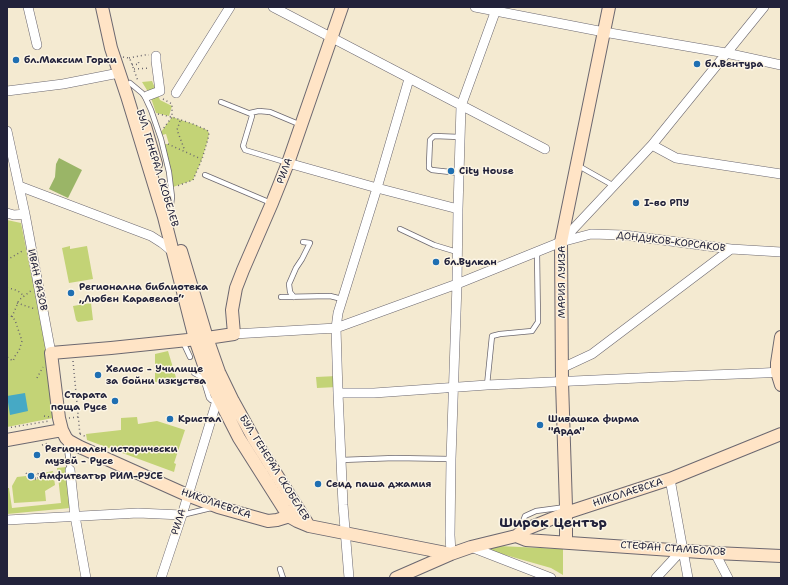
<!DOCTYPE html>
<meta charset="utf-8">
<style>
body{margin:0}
#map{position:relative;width:788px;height:585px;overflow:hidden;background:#f4ead1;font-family:"Shantell Sans",sans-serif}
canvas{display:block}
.frame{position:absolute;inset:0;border:8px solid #22223b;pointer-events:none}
</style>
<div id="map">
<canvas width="788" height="585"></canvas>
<div class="frame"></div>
</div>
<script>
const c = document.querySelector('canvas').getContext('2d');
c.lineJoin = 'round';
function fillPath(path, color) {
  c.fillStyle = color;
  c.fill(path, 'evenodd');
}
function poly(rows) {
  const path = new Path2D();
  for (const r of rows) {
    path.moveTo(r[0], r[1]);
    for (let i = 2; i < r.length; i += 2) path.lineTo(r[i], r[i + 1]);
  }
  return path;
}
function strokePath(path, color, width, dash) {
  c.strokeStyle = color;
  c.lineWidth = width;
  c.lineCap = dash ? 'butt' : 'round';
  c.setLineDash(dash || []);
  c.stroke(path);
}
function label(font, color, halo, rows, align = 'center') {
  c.font = font + ' "Shantell Sans",sans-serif';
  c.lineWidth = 3;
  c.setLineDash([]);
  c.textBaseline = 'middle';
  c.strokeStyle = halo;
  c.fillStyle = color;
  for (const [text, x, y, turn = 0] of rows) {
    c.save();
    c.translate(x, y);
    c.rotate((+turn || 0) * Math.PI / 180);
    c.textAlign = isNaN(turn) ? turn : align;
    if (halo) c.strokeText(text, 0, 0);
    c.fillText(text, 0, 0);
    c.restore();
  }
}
fillPath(poly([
 [152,81,160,100,172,106,169,116,156,113,150,95,142,82],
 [172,117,193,124,207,130,209,133,208,139,202,159,193,180,173,187,164,144,169,144,166,134,162,135,161,132],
 [7,220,21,223,34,288,48,361,55,415,53,418,7,427],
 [70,246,70,249,87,246,93,279,69,283,62,248],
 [91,303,93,320,78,322,76,320,73,306],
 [168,351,177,381,155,382,155,354],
 [337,376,337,387,317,388,316,377],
 [137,417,138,424,157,421,185,430,174,463,176,464,174,472,87,440,86,434,121,430,121,418],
 [66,467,70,508,7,514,7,488,9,488,12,508,61,503,57,468],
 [53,471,55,485,45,491,46,501,14,503,12,486,17,477,26,476,31,480,35,480,41,478,43,473],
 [499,546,563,549,563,575,551,568,488,550]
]), '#c3d376');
fillPath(poly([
 [59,158,82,170,68,198,49,189,55,177,56,164]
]), '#9ab567');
fillPath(poly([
 [25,393,28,411,10,415,7,396]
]), '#46a9c5');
const lane = poly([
 [130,83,142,93,145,97,151,110,161,139,169,172,172,197,170,212],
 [221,102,251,114,252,116,243,146,245,150,288,163],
 [250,113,259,111,270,112,301,125],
 [577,165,614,186],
 [459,173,432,170,429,168,429,164,430,140,434,136,460,137],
 [205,175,271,203],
 [400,229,434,245,457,252],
 [281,297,330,296,342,299],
 [294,297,290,292,289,284,296,268,302,259,310,243,303,242],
 [183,342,190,357],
 [193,369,194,373,203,378,209,398,211,400,216,402],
 [487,385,492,336,500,334,532,331,538,322,537,252],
 [66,442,70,470],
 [341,460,395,458,451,459],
 [182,515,211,508],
 [524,530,522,524,525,516,536,511,566,507],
 [280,569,283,578]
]);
const street = poly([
 [28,7,37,45],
 [273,7,545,149],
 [475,7,604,32,726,53,781,65],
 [7,91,63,84,119,73],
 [176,93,230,7],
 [147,96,160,91,156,61,156,56],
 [7,131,25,214,51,353],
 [652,145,676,158,781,174],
 [288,163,377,188,458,209],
 [19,186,151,236,162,243,173,252],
 [7,213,14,215,25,214],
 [561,242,652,145,764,7],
 [234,334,336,328,457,284,561,242,591,234,624,235,731,249,781,252],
 [562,368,592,354,731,249],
 [338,393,374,393,487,385,660,377,763,373,781,372],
 [70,470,75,516,86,578],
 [670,479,688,578],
 [7,520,138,513,182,515],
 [471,547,551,578],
 [715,553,728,578],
 [451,554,450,535,451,459,457,284,458,209,461,106,497,7],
 [161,578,182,515,218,397],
 [349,578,343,505,338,393,336,328,338,313,377,188,409,79],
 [656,578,682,550]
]);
const secondary = poly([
 [102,7,111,48,127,96,164,217,195,339,206,371,218,397,239,438,284,509,290,517,297,521,309,526,451,554,471,547,516,536,524,530,566,513,670,479,781,434],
 [145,126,156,164],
 [181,251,207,338,219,372,233,401,254,439,309,526],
 [781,337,777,363,777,372,781,385],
 [7,440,62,430],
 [290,516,277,520,268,521,218,507,187,495,80,447,69,441,66,438,62,430,59,418,51,353,111,348,207,338,234,334,232,310,236,288,243,270,272,203,288,163,342,7],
 [516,536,526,540,715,553,781,556],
 [566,542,566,507,562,382,561,242,609,7],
 [396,578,451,554]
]);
strokePath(lane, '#6c6870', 6);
strokePath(street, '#6c6870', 10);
strokePath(secondary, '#6c6870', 14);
strokePath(poly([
 [123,57,129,58,130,59,138,81],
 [129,58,145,55,149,55],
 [132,65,139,64,138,61],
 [134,69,150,68],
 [163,99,172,104,172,117,163,129],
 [158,114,172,117,193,124,207,130,209,133,208,139,202,159,193,180,177,186],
 [180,121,177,130,185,151],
 [168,144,201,159],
 [7,260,24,250],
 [7,288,13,289,18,291,24,296],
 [17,303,35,309],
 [7,315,11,316,15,320,22,341,19,351,16,354,13,361,7,357],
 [12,317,19,300,32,290],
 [73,361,80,435],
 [37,378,43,367],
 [44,416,50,417],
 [69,418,78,417],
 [7,428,49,421],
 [80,434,87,437],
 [42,445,48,443],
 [29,472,31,475],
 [26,473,32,480,38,479,37,474],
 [28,473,30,476,34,477,40,475,40,470],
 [38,474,39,471],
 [31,478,35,478,38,477],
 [41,478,42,470]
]), '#6c6870', 1.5, [1, 3]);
strokePath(lane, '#fff', 4.5);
strokePath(street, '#fff', 9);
strokePath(secondary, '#ffe4c6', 12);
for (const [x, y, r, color] of [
 [16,60,4,"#1f6fb2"],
 [697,64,4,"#1f6fb2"],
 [451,171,4,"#1f6fb2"],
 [636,203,4,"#1f6fb2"],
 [436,262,4,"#1f6fb2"],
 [71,293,4,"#1f6fb2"],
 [98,375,4,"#1f6fb2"],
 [115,401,4,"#1f6fb2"],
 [170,419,4,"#1f6fb2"],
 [540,425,4,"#1f6fb2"],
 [37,455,4,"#1f6fb2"],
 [31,476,4,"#1f6fb2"],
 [318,484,4,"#1f6fb2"]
]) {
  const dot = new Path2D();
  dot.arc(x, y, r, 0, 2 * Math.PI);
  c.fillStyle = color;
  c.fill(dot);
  strokePath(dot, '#fcf5e5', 1.5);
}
label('bold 10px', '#22223b', '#fcf5e5', [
 ["бл.Максим Горки",24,60],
 ["бл.Вентура",705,64],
 ["City House",459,171],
 ["I-во РПУ",644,203],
 ["бл.Вулкан",444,262],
 ["Регионална библиотека",79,287],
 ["„Любен Каравелов“",79,299],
 ["Хелиос - Училище",106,369],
 ["за бойни изкуства",106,381],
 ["Старата",107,395,"right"],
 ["поща Русе",107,407,"right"],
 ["Кристал",178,419],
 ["Шивашка фирма",548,419],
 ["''Арда''",548,431],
 ["Регионален исторически",45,449],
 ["музей - Русе",45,461],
 ["Амфитеатър РИМ-РУСЕ",39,476],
 ["Сеид паша джамия",326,484]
], 'left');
label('10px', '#22223b', '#fcf5e5', [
 ["БУЛ. ГЕНЕРАЛ СКОБЕЛЕВ",157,168,73],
 ["РИЛА",285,171,-69],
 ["ДОНДУКОВ-КОРСАКОВ",671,242,7],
 ["ИВАН ВАЗОВ",37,280,78],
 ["МАРИЯ ЛУИЗА",562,282,-90],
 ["БУЛ. ГЕНЕРАЛ СКОБЕЛЕВ",274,468,58],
 ["НИКОЛАЕВСКА",628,493,-18],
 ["НИКОЛАЕВСКА",216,504,19],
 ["РИЛА",179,522,-72],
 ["СТЕФАН СТАМБОЛОВ",673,549,4]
]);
label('bold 14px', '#22223b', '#fcf5e5', [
 ["Широк Център",553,523]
]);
</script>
